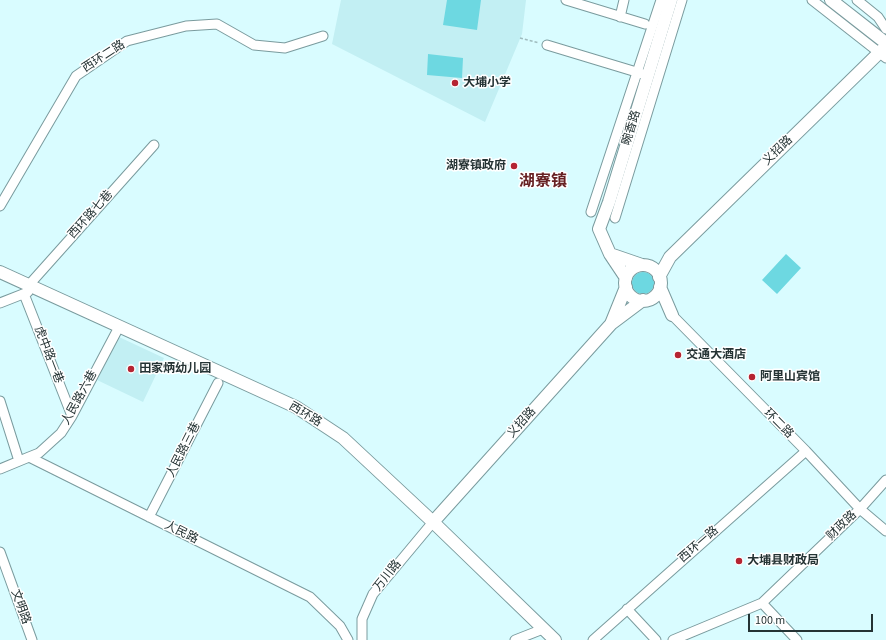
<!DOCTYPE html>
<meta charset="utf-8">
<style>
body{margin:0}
#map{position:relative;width:886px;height:640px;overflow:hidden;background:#d9fcff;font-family:"Source Sans 3",sans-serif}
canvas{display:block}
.scale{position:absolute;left:748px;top:614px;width:125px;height:18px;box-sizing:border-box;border:2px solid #253334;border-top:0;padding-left:5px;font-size:12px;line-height:14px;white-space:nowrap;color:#253334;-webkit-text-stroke:3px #fff;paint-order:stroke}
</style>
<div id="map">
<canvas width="886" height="640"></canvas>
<div class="scale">100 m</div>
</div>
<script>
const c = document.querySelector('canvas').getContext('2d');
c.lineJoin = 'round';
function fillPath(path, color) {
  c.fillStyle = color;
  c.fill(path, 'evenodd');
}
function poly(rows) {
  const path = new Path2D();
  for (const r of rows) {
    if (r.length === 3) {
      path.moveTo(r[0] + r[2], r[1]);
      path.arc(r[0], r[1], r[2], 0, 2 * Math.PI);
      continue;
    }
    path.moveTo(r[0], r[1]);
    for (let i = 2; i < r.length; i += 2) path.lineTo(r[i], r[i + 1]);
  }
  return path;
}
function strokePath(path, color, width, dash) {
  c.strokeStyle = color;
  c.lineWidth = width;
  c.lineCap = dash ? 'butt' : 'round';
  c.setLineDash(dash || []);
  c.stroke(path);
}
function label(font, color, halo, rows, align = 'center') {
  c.font = font + ' "Source Sans 3","Noto Sans SC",sans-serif';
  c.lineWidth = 3;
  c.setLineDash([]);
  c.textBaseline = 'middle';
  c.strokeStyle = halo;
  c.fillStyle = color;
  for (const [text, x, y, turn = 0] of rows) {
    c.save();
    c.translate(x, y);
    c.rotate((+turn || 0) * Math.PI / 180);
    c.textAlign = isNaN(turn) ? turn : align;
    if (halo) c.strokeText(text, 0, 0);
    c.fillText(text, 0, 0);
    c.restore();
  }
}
fillPath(poly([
 [341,0,526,0,522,34,485,122,332,44],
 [119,337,164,358,143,402,97,380]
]), '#c2eff3');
fillPath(poly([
 [447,0,481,0,477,30,443,25],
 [428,54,463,58,462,78,427,75],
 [786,254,801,268,777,294,762,280],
 [643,283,11]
]), '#6dd8e1');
const minor = poly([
 [566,0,645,24],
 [812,0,886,58],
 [857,0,878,17,886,29],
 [620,17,624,0],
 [547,45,643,74],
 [0,206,76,76,127,41,186,26,217,24,254,45,285,48,323,36],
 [591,212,661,0],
 [615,218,682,0],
 [28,286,154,145],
 [24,294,72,416],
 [0,303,28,292],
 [672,315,806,451,860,509,886,531],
 [0,401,19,461],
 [29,457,39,453,61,433,72,416,119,327],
 [0,469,29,457,310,597,340,626,348,640],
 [149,517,218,383],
 [0,552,32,640],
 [762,603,797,640],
 [627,609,656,640],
 [362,640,362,619,373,594,433,522],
 [515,640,543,629],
 [593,640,806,451],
 [673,640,762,603,860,509,886,480]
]);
const major = poly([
 [831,0,886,43],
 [610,254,642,265],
 [643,283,18],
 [0,272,296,407,343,438,433,522,555,640],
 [659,277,670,257,886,46],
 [626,278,610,254,599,229,609,202,671,0],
 [660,287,672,315],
 [611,324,626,287],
 [433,522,611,324,643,300]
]);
strokePath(minor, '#7a9b9e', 11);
strokePath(major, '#7a9b9e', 14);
strokePath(poly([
 [520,38,539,43]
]), '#9fbbbe', 1.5, [3, 2]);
strokePath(minor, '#fff', 9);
strokePath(major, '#fff', 12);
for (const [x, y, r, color] of [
 [455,83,4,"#b52432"],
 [514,166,4,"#b52432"],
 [678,355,4,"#b52432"],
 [131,369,4,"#b52432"],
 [752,377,4,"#b52432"],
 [739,561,4,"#b52432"]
]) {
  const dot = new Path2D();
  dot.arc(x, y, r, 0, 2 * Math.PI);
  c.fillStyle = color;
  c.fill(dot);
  strokePath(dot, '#fff', 1.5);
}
label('12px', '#253334', '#fff', [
 ["西环二路",104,57,-33],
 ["畹香路",632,128,-73],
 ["义招路",778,151,-44],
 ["西环路七巷",91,215,-48],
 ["虎中路一巷",48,355,69],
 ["人民路六巷",80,398,-61],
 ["西环路",305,415,31],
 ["义招路",522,423,-48],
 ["环二路",778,424,45],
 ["人民路三巷",184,450,-63],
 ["财政路",842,526,-44],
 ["人民路",181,533,26],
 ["西环一路",699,545,-41],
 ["万川路",388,576,-51],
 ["文明路",20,607,70]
]);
label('bold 12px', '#253334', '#fff', [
 ["大埔小学",463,83],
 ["湖寮镇政府",506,166,"right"],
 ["交通大酒店",686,355],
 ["田家炳幼儿园",139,369],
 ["阿里山宾馆",760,377],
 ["大埔县财政局",747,561]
], 'left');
label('bold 16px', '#682224', '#fff', [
 ["湖寮镇",543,182]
]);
</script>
